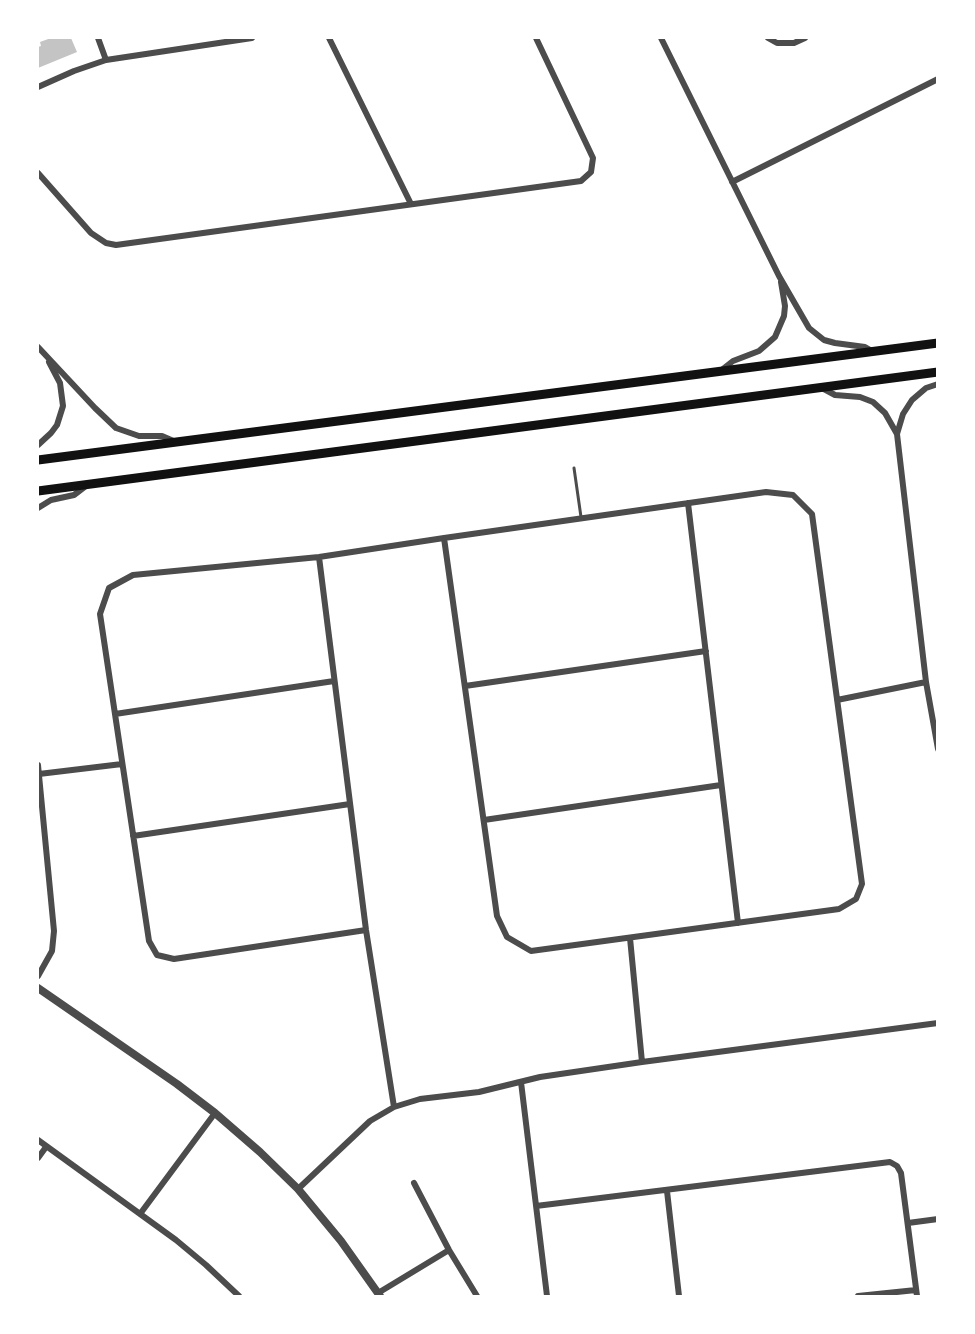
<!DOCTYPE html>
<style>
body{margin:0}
#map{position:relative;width:975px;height:1334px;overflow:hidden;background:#fff;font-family:"Playfair Display",serif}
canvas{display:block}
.frame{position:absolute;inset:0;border:39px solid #fff;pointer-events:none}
</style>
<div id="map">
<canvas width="975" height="1334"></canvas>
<div class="frame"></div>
</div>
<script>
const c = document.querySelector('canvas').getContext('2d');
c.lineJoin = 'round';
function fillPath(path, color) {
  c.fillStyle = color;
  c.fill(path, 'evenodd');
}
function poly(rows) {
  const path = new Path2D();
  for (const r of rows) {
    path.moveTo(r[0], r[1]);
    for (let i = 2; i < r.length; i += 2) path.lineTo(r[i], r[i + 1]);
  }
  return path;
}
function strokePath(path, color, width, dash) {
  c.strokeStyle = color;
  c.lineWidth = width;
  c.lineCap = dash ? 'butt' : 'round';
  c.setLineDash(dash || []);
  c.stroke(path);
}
fillPath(poly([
 [51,38,71,38,77,52,38,68,38,47,41,46,40,42]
]), '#c4c4c4');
strokePath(poly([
 [574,468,581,517]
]), '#4c4c4c', 3);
strokePath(poly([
 [98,38,106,60],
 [329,38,411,204],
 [661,38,779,276,809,328,824,340,835,343,865,347,872,351],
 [768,38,777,43,794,43,805,38],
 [38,87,74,71,106,60,252,38],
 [38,173,91,233,106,243,116,245,581,181,591,172,593,158,536,38],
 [732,182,938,79],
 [38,347,95,408,116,428,139,436,162,436,176,442],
 [719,372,733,361,759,351,775,337,784,316,785,306,781,282],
 [822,388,835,395,860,397,873,402,885,413,897,434,926,682,938,749],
 [897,434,903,414,912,400,926,388,938,384],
 [38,445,51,433,57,425,63,406,60,383,49,362],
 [688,503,738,923],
 [38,508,51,500,74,495,87,485],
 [319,557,366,930,394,1107],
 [465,686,706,651],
 [837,700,926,682],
 [115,714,334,681],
 [38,765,54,931,52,951,38,976],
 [39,774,122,764],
 [484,820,721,785],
 [133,836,350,804],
 [366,930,174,959,157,955,149,941,100,614,109,588,133,575,319,557,444,538,766,492,793,495,812,514,862,884,856,899,839,909,531,951,507,937,497,916,444,538],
 [630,938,642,1062],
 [521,1082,547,1296],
 [38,1140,176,1240,206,1265,239,1296],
 [38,1158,46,1147],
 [414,1183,449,1250,477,1296],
 [298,1189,370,1121,394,1107,420,1099,479,1092,540,1077,642,1062,938,1023],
 [667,1191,679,1296],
 [536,1206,890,1162,897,1166,901,1173,917,1296],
 [140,1214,215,1113],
 [908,1223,938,1219],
 [378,1293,449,1250],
 [858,1296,916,1290]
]), '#4c4c4c', 6);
strokePath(poly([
 [38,988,177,1084,215,1113,260,1152,298,1189,341,1241,380,1296]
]), '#4c4c4c', 8);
strokePath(poly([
 [38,460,938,343],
 [38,491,938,372]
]), '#111', 9);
</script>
